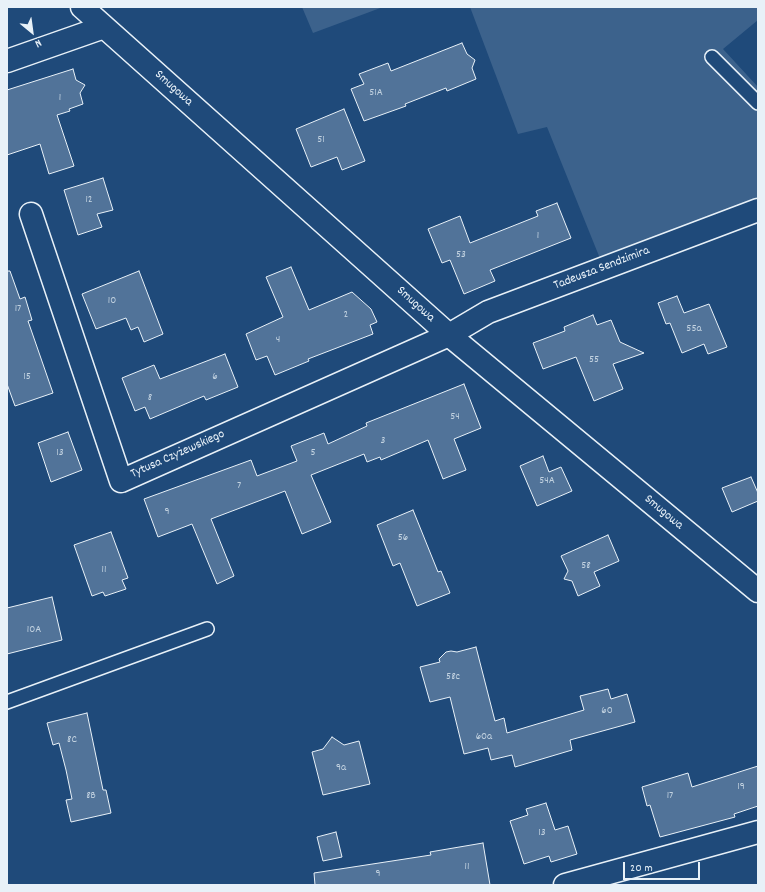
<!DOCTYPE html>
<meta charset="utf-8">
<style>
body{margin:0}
#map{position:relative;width:765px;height:892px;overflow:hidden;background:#1f4a7a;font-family:Dekko,sans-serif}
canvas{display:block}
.frame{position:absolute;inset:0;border:8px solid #e8f1f8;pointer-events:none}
.north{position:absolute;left:12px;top:12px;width:40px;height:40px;-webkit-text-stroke:3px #1f4a7a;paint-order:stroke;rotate:151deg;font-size:11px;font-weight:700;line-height:16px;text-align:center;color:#e8f1f8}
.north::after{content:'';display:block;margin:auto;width:14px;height:18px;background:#e8f1f8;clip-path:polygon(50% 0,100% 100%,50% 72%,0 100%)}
.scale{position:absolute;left:623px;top:862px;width:77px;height:18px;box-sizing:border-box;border:2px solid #e8f1f8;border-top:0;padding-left:5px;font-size:12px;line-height:14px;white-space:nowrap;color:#e8f1f8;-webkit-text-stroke:3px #1f4a7a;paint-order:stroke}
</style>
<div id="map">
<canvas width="765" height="892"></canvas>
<div class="frame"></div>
<div class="north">N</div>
<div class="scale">20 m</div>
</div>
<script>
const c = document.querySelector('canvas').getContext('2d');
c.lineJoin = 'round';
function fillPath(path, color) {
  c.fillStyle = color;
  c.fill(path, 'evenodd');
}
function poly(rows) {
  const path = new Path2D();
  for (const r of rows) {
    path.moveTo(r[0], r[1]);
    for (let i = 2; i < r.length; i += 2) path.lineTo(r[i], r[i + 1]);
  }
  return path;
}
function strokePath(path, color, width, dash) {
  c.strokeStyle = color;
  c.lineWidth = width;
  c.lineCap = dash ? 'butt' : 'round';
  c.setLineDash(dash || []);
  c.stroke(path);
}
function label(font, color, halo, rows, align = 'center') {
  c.font = font + ' Dekko,sans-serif';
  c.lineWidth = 3.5;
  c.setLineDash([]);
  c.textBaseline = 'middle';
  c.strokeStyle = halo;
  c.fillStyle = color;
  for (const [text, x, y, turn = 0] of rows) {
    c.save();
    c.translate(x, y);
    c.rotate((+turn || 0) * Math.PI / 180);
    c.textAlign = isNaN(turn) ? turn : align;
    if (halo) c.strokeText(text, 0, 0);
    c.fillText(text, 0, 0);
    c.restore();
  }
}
fillPath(poly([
 [302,7,383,7,313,33],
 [470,7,758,7,758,20,723,49,758,87,758,198,601,261,547,127,518,134]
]), '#3c628c');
const building = poly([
 [462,43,467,54,475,60,472,68,476,79,447,91,446,88,405,104,406,106,364,121,351,89,364,84,359,74,388,63,391,71,462,43],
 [73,69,76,80,85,85,80,93,83,104,69,109,70,111,57,115,74,166,49,174,40,144,7,155,7,90,73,69],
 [344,109,365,161,342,170,337,157,311,167,296,129,344,109],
 [103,178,113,210,97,214,102,227,78,235,64,190,103,178],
 [557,203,571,238,490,270,495,281,464,294,450,260,442,263,428,229,460,216,470,243,538,216,536,211,557,203],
 [291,267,309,310,352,292,371,309,377,322,370,325,373,334,308,359,309,361,275,375,267,356,256,360,246,334,283,317,266,277,291,267],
 [7,271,10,271,20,299,25,297,32,320,28,321,53,393,15,406,7,384,7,271],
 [139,271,163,334,144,342,138,327,131,330,126,318,96,329,82,294,139,271],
 [677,296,684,313,709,304,727,347,708,354,704,344,682,353,670,323,666,324,658,303,677,296],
 [593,315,597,325,611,320,620,342,644,353,613,364,623,389,594,401,576,357,543,369,533,343,565,331,564,327,593,315],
 [225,354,238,387,206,400,204,396,150,419,145,407,135,411,122,378,154,365,160,379,225,354],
 [464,384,481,428,454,439,466,470,443,479,428,440,381,460,380,457,367,462,364,454,311,475,331,522,302,534,285,491,211,519,234,576,217,584,192,524,158,537,144,499,251,460,257,476,297,461,291,446,324,433,328,444,367,426,366,423,464,384],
 [68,432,82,470,51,482,38,443,68,432],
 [543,456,549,472,561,467,572,491,537,506,520,466,543,456],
 [751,477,758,493,758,501,732,512,722,488,751,477],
 [413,510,438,572,441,571,450,593,417,606,400,563,393,566,377,525,413,510],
 [111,532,128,578,122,580,126,589,105,596,103,592,92,596,74,545,111,532],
 [608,535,619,561,594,572,600,586,578,596,572,581,564,579,568,571,561,556,608,535],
 [52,597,62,640,7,654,7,608,52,597],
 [476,647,495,721,504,718,507,733,584,710,580,696,608,689,611,699,627,694,635,722,570,740,572,750,515,767,512,755,491,760,488,748,464,754,450,697,430,702,420,667,440,662,439,659,446,652,451,651,457,652,476,647],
 [87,713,103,790,106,790,111,813,71,822,66,800,72,799,66,770,59,743,53,745,47,723,87,713],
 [332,737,344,745,359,741,370,784,323,795,312,752,323,749,332,737],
 [758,766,758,806,734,814,735,817,660,837,650,805,647,806,642,787,688,773,692,787,758,766],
 [546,803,555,830,568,826,577,854,551,862,549,856,524,864,510,821,528,815,526,809,546,803],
 [336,832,342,857,323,861,317,837,336,832],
 [483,843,490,885,315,885,314,873,431,855,430,852,483,843]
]);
fillPath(building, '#517399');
strokePath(building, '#e8f1f8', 1);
const service = poly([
 [712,57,758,103],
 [7,702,207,629]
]);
const minor = poly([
 [82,7,449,335,758,591],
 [7,61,104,27],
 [31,214,121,481,449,335,488,312,758,210],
 [565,885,758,832]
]);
strokePath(service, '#e8f1f8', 16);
strokePath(minor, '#e8f1f8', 25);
strokePath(service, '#1f4a7a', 13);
strokePath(minor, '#1f4a7a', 22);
label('11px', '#c2d2e0', null, [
 ["51A",376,93],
 ["1",60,98],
 ["51",321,140],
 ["12",89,200],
 ["1",538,236],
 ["53",461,255],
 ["10",112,301],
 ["17",18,309],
 ["2",346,315],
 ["55a",694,329],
 ["4",278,340],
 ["55",594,360],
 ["15",27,377],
 ["6",215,377],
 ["8",150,398],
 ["54",455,417],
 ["3",383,441],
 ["13",60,453],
 ["5",313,453],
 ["54A",547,481],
 ["7",239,486],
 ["9",167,512],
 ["56",403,538],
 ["58",586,566],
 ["11",104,570],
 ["10A",34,630],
 ["58c",453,677],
 ["60",607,711],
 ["60a",484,737],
 ["8C",72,740],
 ["9a",341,768],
 ["19",741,787],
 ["8B",91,796],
 ["17",670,796],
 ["13",542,833],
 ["11",467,867],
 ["9",378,874]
]);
label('13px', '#e8f1f8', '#1f4a7a', [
 ["Smugowa",173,89,42],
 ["Tadeusza Sendzimira",602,269,-21],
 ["Smugowa",415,305,42],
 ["Tytusa Czyżewskiego",178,455,-24],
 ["Smugowa",663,513,40]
]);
</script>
